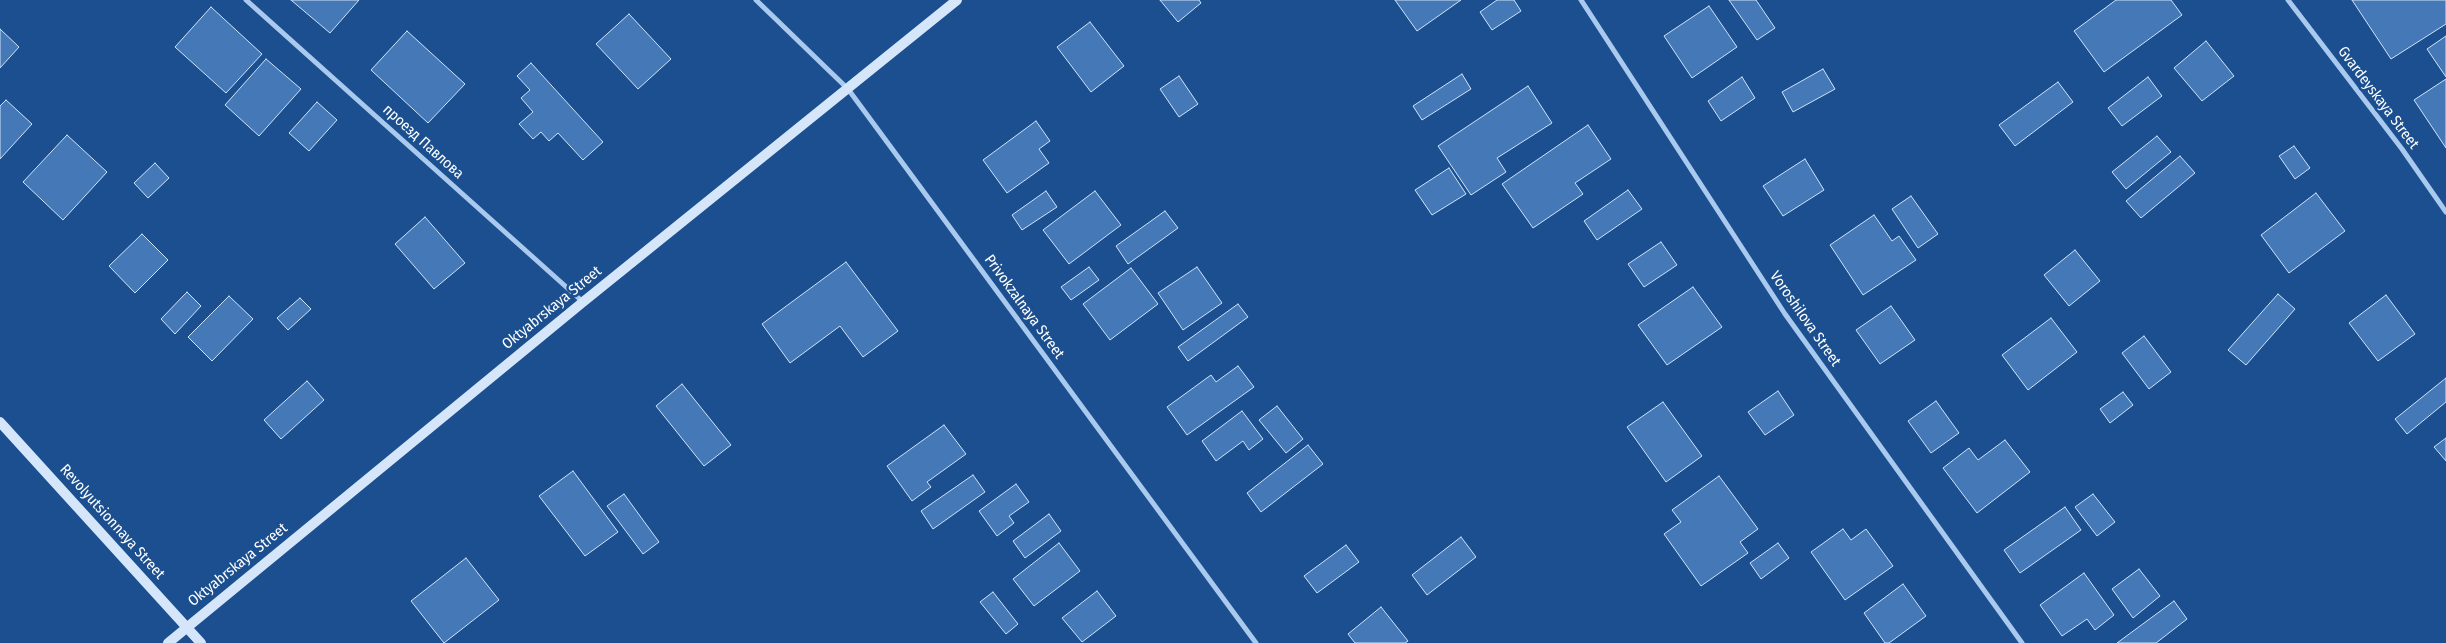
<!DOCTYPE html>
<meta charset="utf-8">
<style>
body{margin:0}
canvas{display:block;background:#1b4f8f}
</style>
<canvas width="2446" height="643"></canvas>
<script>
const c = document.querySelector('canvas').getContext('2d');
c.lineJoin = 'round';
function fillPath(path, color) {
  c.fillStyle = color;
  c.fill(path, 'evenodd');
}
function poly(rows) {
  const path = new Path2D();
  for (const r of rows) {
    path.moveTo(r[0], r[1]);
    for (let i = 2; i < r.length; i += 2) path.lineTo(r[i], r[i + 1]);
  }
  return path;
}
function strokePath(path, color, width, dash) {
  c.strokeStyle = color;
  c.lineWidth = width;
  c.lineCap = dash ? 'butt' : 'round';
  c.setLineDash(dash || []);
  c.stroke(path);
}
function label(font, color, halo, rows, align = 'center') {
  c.font = font + ' "Fira Sans Condensed",sans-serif';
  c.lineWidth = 5;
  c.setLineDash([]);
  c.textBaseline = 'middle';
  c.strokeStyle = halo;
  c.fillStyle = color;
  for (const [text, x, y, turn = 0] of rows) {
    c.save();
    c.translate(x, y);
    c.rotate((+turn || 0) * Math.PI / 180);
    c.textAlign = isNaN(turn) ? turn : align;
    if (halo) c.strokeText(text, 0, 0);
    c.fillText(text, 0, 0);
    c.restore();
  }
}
const building = poly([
 [291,0,359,0,330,33,291,0],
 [1160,0,1199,0,1201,3,1178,22,1160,0],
 [1395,0,1461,0,1417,31,1395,0],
 [1497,0,1514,0,1521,11,1492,30,1480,12,1497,0],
 [1729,0,1756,0,1775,28,1757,40,1729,0],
 [2116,0,2171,0,2182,15,2104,72,2074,31,2116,0],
 [2352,0,2446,0,2446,24,2391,59,2352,0],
 [1709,6,1737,47,1692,78,1664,36,1709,6],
 [211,7,262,54,226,93,175,47,211,7],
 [629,14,671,59,638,89,596,44,629,14],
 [1090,22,1124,66,1091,92,1057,47,1090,22],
 [0,29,19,47,0,68,0,29],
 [407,31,465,84,428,123,371,70,407,31],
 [2446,36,2446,77,2427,49,2446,36],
 [2206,41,2234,76,2202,101,2174,68,2206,41],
 [266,59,301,89,259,136,225,105,266,59],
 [531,63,603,142,583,160,558,133,549,141,541,132,533,139,519,124,533,112,521,98,530,90,517,76,531,63],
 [1823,69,1835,89,1793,112,1782,92,1823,69],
 [1462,74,1471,89,1422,120,1413,106,1462,74],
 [1179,76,1198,104,1179,117,1160,89,1179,76],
 [1742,77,1755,98,1721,121,1708,101,1742,77],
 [2148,77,2162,96,2122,126,2108,108,2148,77],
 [2446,79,2446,148,2414,100,2446,79],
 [2058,82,2073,102,2015,146,1999,125,2058,82],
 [1528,86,1552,123,1497,158,1506,172,1471,195,1438,146,1528,86],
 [6,100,32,124,0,159,0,106,6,100],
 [317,102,337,120,309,151,289,133,317,102],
 [1036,121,1050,141,1039,149,1049,163,1007,193,983,160,1036,121],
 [1588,125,1611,159,1575,183,1583,194,1533,228,1502,184,1588,125],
 [67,135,107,172,63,220,23,182,67,135],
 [2157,136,2171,152,2126,189,2112,172,2157,136],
 [2294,146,2310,168,2295,179,2279,156,2294,146],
 [2180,156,2195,173,2141,218,2126,201,2180,156],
 [1805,159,1824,190,1783,216,1763,186,1805,159],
 [155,163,169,178,148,198,134,183,155,163],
 [1449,168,1466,194,1432,215,1415,190,1449,168],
 [1628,190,1642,209,1597,240,1584,221,1628,190],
 [1046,191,1057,207,1022,230,1012,215,1046,191],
 [1095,191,1121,225,1069,264,1043,230,1095,191],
 [2316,193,2345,231,2289,273,2261,235,2316,193],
 [1911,196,1938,234,1918,248,1892,209,1911,196],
 [1165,211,1178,228,1128,264,1116,246,1165,211],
 [1874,215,1892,241,1899,236,1916,260,1863,295,1830,245,1874,215],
 [425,217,465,263,434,289,395,244,425,217],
 [142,234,168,260,135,293,109,266,142,234],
 [1661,242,1677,265,1644,287,1628,264,1661,242],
 [2075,250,2100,281,2069,306,2044,275,2075,250],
 [846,262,898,331,863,357,840,326,790,363,762,324,846,262],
 [1089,267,1099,280,1071,300,1061,287,1089,267],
 [1197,267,1222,303,1183,330,1158,293,1197,267],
 [1131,268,1158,304,1110,340,1083,304,1131,268],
 [1693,287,1722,327,1667,365,1638,325,1693,287],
 [187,292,201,306,175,334,161,319,187,292],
 [2278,294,2295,309,2246,365,2228,350,2278,294],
 [2386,295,2415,334,2378,361,2349,323,2386,295],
 [229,296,253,319,212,361,188,337,229,296],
 [300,298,311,309,288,330,277,318,300,298],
 [1238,304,1248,317,1188,361,1178,347,1238,304],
 [1891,306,1915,340,1880,364,1856,330,1891,306],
 [2051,318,2077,352,2028,390,2002,355,2051,318],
 [2144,336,2171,372,2149,389,2122,353,2144,336],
 [1238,366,1254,387,1187,435,1167,407,1211,375,1216,382,1238,366],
 [2446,378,2446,402,2407,434,2395,419,2446,378],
 [307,381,324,400,281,439,264,420,307,381],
 [682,384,731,445,704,466,656,406,682,384],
 [1778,391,1794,415,1765,435,1748,412,1778,391],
 [2123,392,2133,405,2110,423,2100,409,2123,392],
 [1936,401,1959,433,1931,453,1908,421,1936,401],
 [1663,402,1702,456,1666,482,1627,427,1663,402],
 [1277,406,1303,439,1286,453,1259,420,1277,406],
 [1242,411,1263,439,1249,450,1243,441,1216,461,1202,441,1242,411],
 [944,425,966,454,927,482,931,487,912,501,887,466,944,425],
 [2446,438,2446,461,2434,447,2446,438],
 [2005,440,2030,472,1977,513,1943,468,1969,448,1978,460,2005,440],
 [1308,445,1323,464,1261,512,1247,493,1308,445],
 [573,471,618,532,585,556,539,496,573,471],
 [973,475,985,492,933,529,921,511,973,475],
 [1719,476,1758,529,1740,542,1748,553,1701,586,1664,534,1681,522,1672,510,1719,476],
 [1016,484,1029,502,1009,516,1014,523,997,536,979,511,1016,484],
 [624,494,659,542,643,554,607,506,624,494],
 [2093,494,2115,522,2097,536,2075,507,2093,494],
 [2065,507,2081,530,2020,573,2004,550,2065,507],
 [1049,514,1061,531,1025,558,1013,541,1049,514],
 [1843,529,1851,540,1866,529,1893,566,1845,600,1811,552,1843,529],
 [1461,537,1476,557,1427,595,1412,575,1461,537],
 [1059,543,1080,571,1034,606,1013,579,1059,543],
 [1778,543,1789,558,1761,579,1750,563,1778,543],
 [1346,545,1359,562,1317,593,1304,576,1346,545],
 [466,558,499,600,444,643,411,601,466,558],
 [2139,569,2160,596,2133,618,2112,589,2139,569],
 [2084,573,2114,615,2095,630,2087,619,2062,636,2040,605,2084,573],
 [1903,584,1926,616,1889,643,1885,643,1864,613,1903,584],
 [1097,591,1116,616,1082,642,1062,618,1097,591],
 [993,592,1018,624,1006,634,980,602,993,592],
 [2174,601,2187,619,2156,643,2117,643,2174,601],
 [1381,607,1408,641,1405,643,1355,643,1348,634,1381,607]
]);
fillPath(building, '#4478b7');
strokePath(building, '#cfe3fa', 1);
strokePath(poly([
 [246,0,583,302],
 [756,0,848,89,1256,643],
 [1581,0,1785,314,2022,643],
 [2288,0,2402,149,2446,212]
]), '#a9c9ee', 5);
strokePath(poly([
 [0,422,201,643],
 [168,643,583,302,957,0]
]), '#d6e6fa', 10);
label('15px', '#fff', '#1b4f8f', [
 ["Gvardeyskaya Street",2378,98,53],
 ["проезд Павлова",423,142,42],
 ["Privokzalnaya Street",1024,307,54],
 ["Oktyabrskaya Street",552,308,-39],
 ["Voroshilova Street",1805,319,55],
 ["Revolyutsionnaya Street",112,522,48],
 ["Oktyabrskaya Street",238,565,-39]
]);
</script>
